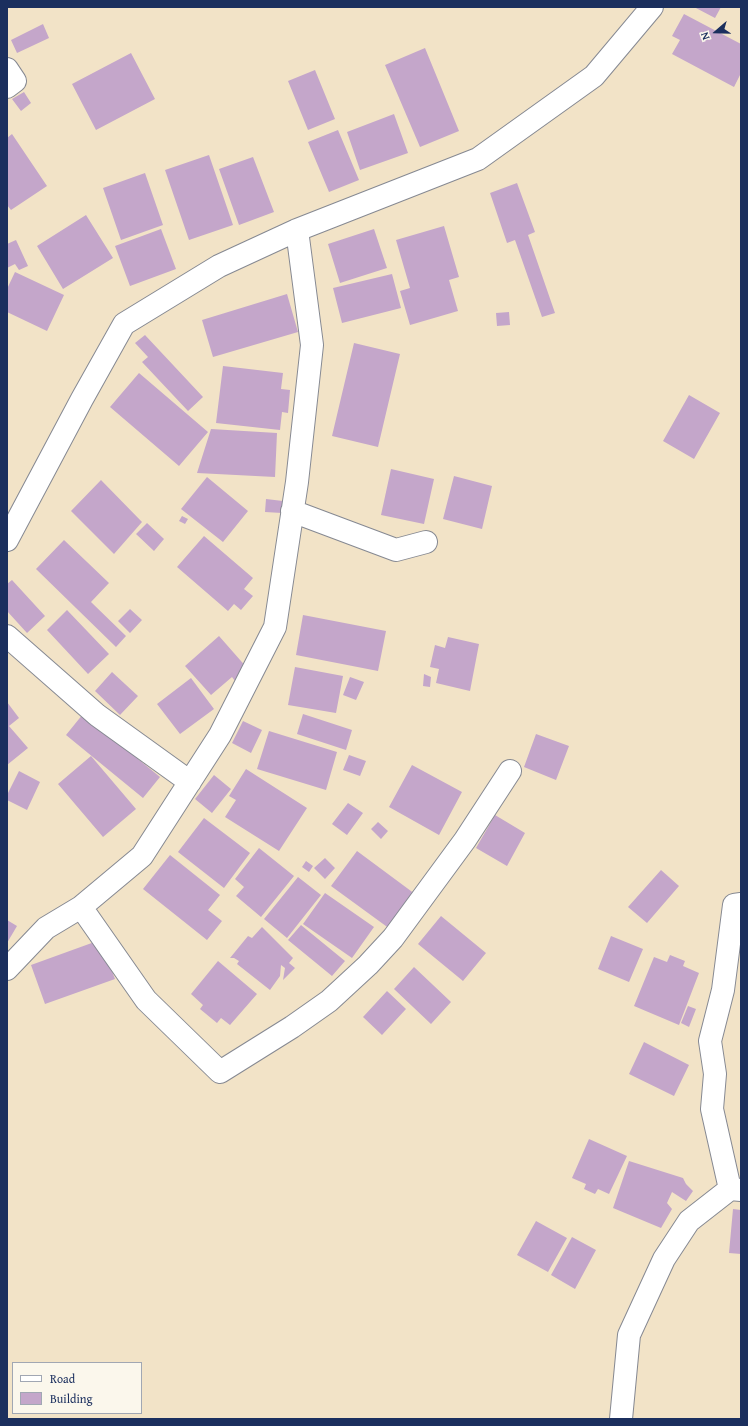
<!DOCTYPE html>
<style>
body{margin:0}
#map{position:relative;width:748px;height:1426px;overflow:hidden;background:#f2e3c7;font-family:"Gentium Book Plus",serif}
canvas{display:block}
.frame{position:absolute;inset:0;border:8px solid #1b2f5e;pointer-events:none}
.legend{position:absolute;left:12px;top:1362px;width:130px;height:52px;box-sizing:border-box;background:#fbf7ec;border:1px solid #a1a7b3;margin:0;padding:5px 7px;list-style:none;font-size:12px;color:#1b2f5e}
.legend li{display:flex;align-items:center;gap:8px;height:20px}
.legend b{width:20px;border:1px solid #a1a7b3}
.north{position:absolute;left:696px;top:12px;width:40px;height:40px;-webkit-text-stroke:3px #fbf7ec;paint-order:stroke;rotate:250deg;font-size:11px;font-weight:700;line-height:16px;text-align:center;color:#1b2f5e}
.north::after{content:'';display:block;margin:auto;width:14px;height:18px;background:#1b2f5e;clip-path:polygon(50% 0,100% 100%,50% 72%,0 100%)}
</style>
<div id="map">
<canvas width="748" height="1426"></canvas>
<div class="frame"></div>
<ul class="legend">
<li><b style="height:5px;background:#fff"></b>Road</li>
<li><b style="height:11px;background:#c4a6ca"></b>Building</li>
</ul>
<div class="north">N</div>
</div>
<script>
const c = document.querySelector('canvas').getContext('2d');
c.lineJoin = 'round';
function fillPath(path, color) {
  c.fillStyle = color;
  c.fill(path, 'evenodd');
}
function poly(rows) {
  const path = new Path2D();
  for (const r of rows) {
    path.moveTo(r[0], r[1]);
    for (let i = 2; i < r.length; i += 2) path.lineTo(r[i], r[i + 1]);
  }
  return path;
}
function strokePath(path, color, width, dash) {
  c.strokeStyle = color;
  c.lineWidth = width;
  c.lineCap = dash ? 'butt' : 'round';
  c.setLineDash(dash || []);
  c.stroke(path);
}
fillPath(poly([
 [694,7,721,7,715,18],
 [684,14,741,44,741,73,734,87,672,54,680,40,672,36],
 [43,24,49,38,17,53,11,40],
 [425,48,459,131,420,147,385,65],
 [131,53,155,99,96,130,72,84],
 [315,70,335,119,308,130,288,81],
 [24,92,31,103,21,111,12,99],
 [394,114,408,153,360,170,347,132],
 [338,130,359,180,329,192,308,142],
 [12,134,47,186,11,210,7,205,7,138],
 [209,155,233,225,189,240,165,170],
 [253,157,274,212,239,225,219,169],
 [145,173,163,225,121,240,103,188],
 [517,183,535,232,528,235,555,313,542,317,515,240,507,243,490,193],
 [86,215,113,258,63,289,37,246],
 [444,226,459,277,449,280,458,311,410,325,400,291,410,288,396,240],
 [161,229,176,269,130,286,115,246],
 [374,229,387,268,340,283,328,244],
 [16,240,28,266,19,270,15,264,7,268,7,244],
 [15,272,64,295,47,331,7,312,7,289],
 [392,274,401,308,342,323,333,288],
 [287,294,298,332,213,357,202,320],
 [509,312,510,325,497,326,496,313],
 [145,335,203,397,188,411,142,362,148,357,135,343],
 [354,343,400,354,378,447,332,436],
 [223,366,283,373,281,389,290,390,288,413,282,412,280,430,216,423],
 [139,373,208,432,179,466,110,407],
 [689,395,720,413,694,459,663,441],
 [211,429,277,433,275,477,197,473],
 [391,469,434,479,424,524,381,515],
 [454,476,492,486,482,529,443,519],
 [207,477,248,511,223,542,181,509],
 [101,480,142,522,114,554,71,511],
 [266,499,283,501,282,513,265,512],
 [182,516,188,519,185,524,179,521],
 [147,523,164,539,154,551,136,534],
 [204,536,253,578,244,589,253,596,241,610,234,604,228,611,177,567],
 [64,540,109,583,91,602,126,636,116,647,36,569],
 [12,580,45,616,27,633,7,611,7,584],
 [130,609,142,620,130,633,118,621],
 [67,610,109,654,88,674,47,630],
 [303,615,386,631,378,671,296,655],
 [219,636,248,669,235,681,232,677,211,695,185,666],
 [448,637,479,644,470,691,436,683,439,669,430,667,435,645,445,648],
 [295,667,343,676,336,713,288,705],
 [112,672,138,696,120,715,95,691],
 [424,674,431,677,430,687,423,686],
 [350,677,364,682,356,700,343,695],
 [191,678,214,709,180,734,157,704],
 [7,702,19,718,9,726,28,748,7,765],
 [83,714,160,777,143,798,66,735],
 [303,714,352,730,346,750,297,734],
 [243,721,262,730,251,753,232,743],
 [269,731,337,752,326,790,257,769],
 [536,734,569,746,556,780,524,767],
 [349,755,366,761,360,776,343,770],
 [91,756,136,809,103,837,58,784],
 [412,765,462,792,439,835,389,807],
 [246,769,307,808,279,851,225,817,236,800,229,796],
 [19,771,40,782,27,810,7,800,7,795],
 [214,775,231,789,212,813,195,799],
 [348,803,363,813,347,835,332,824],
 [495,815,525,833,507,866,476,848],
 [204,818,250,853,224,888,178,852],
 [378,822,388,831,381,839,371,829],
 [259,848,294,876,261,917,236,896,244,887,235,879],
 [357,851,415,894,390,929,331,886],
 [170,855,220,895,208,910,222,921,207,940,143,889],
 [325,858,335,868,325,879,314,868],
 [306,861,313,866,309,872,302,867],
 [661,870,679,886,647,923,628,907],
 [298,877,321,895,287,938,264,919],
 [325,893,374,927,352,958,303,924],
 [441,916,486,953,463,981,418,944],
 [7,920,17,926,7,943],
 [301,925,345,961,332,976,288,940],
 [262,927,293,958,289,963,295,968,283,980,285,968,281,965,280,976,270,990,237,964,239,961,234,958,230,958,248,936,252,938],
 [611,936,643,949,629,982,598,969],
 [100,940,115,979,45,1004,31,965],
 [670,955,685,961,683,966,699,973,679,1025,634,1006,654,957,667,962],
 [218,961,257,994,230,1025,221,1018,217,1023,200,1009,203,1005,191,994],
 [414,967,451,1002,431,1024,394,989],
 [387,991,406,1009,382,1035,363,1017],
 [688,1006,696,1009,689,1027,681,1023],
 [644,1042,689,1065,674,1096,629,1074],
 [589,1139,627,1156,609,1194,598,1189,595,1194,584,1189,586,1184,572,1178],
 [629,1161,683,1178,686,1184,693,1191,686,1201,672,1192,667,1203,672,1209,661,1228,613,1208],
 [733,1209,741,1210,741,1254,729,1253],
 [536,1221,567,1238,548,1272,517,1255],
 [572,1237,596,1250,575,1289,551,1275]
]), '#c4a6ca');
const minor = poly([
 [7,69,15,81,7,87],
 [292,511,396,550,426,542],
 [7,540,82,399,124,324,219,266,297,230,478,159,594,76,652,7],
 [7,636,97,715,190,782],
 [741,904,734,905,723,990,710,1041,715,1074,712,1109,730,1189,741,1190],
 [81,907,146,1000,220,1072,292,1027,329,1001,368,965,393,938,465,840,510,771],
 [7,969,46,928,81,907,142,856,220,735,275,627,297,482,312,345,297,230],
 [621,1419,629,1335,664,1259,689,1221,730,1189]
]);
strokePath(minor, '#868992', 24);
strokePath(minor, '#fff', 22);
</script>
